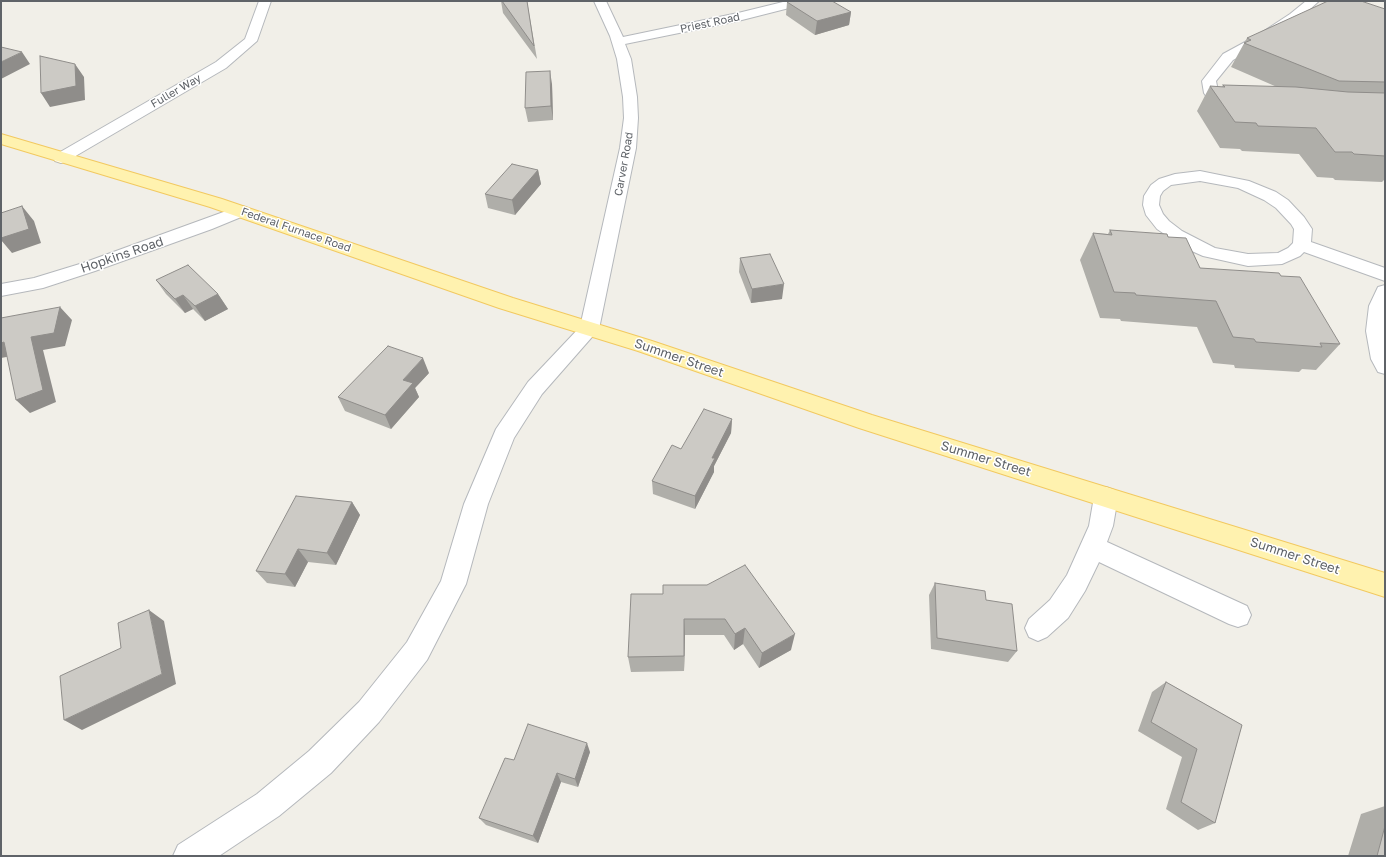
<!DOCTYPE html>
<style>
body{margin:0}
#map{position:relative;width:1386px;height:857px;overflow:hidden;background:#f1efe8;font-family:"Golos Text",sans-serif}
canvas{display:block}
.frame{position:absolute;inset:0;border:2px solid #5f6368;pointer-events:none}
</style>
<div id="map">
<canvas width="1386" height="857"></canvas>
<div class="frame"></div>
</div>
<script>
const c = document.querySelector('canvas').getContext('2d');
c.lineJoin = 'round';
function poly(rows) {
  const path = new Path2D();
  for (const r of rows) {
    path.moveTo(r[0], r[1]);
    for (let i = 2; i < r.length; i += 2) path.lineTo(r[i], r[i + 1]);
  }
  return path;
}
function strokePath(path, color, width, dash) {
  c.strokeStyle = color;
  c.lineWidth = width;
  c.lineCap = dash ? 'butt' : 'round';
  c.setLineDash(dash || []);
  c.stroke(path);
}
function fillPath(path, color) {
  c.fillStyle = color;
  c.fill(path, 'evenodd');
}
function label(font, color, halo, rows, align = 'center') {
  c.font = font + ' "Golos Text",sans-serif';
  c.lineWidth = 3;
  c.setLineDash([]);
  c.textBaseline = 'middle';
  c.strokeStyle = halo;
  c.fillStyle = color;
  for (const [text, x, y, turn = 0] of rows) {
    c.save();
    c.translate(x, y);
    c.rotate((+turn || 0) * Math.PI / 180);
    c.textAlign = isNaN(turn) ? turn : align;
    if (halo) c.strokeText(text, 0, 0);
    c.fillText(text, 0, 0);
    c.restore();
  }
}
const minor = poly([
 [259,1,271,1,257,41,226,68,67,161,61,163,55,161,53,158,55,155,216,62,245,39,259,1],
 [594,1,606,1,623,37,738,13,787,1,807,1,805,4,738,21,625,44,631,59,637,97,638,118,636,148,599,329,542,394,514,438,488,504,466,584,427,660,379,722,331,773,279,816,219,856,173,856,178,845,257,794,309,751,359,702,407,642,441,581,464,504,496,429,528,382,580,327,620,148,624,118,623,97,617,59,610,36,594,1],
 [1306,1,1319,1,1298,20,1268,41,1233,60,1216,81,1218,91,1236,99,1238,102,1236,105,1231,106,1226,105,1206,96,1204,93,1202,81,1223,54,1258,35,1290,14,1306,1],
 [1200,171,1249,181,1276,192,1288,200,1304,217,1312,229,1311,242,1385,268,1385,281,1304,252,1300,256,1282,264,1248,266,1203,256,1185,248,1157,229,1146,215,1143,205,1144,196,1151,185,1159,179,1175,174,1200,171],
 [1200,181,1238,188,1264,200,1276,208,1291,224,1294,229,1293,243,1288,248,1278,253,1248,254,1215,248,1182,231,1169,221,1163,214,1159,205,1160,196,1163,191,1171,185,1200,181],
 [240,206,246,207,248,211,246,215,212,229,95,271,43,288,1,296,1,284,34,278,83,263,240,206],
 [1385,285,1385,374,1378,372,1371,359,1366,331,1369,306,1378,287,1385,285],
 [1106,487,1114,490,1118,497,1113,526,1107,542,1247,606,1251,615,1247,624,1238,627,1229,624,1099,562,1085,591,1068,618,1047,637,1038,641,1029,637,1025,628,1029,619,1050,600,1067,575,1089,526,1094,497,1098,490,1106,487]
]);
const major = poly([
 [1,134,222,199,513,298,652,341,872,415,1385,573,1385,597,859,428,638,351,499,308,210,207,1,144,1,134]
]);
strokePath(minor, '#b5b8bc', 2);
strokePath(major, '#f2c960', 2);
fillPath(minor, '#fff');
fillPath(major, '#fff2af');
fillPath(poly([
 [501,1,527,1,537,59,503,13],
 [787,2,851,12,849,25,815,35,786,15],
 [1385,9,1385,180,1384,180,1382,182,1335,180,1333,178,1317,177,1299,154,1242,151,1240,149,1220,148,1197,111,1210,86,1222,87,1223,85,1277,87,1231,67,1247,38],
 [552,84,553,120,528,122,525,108],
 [538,170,541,184,515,215,488,208,485,194],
 [1110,230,1168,237,1200,268,1281,276,1340,344,1316,370,1302,369,1299,372,1235,368,1234,365,1213,363,1197,327,1121,321,1120,319,1100,318,1080,260,1093,233,1108,234],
 [740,258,782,299,751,303,739,272],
 [156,280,218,294,228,309,205,321,193,309,185,313,166,294],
 [429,373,415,388,419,397,391,429,345,411,338,397],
 [732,419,731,433,714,466,714,472,695,509,653,494,652,481,681,449],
 [352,502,360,515,336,565,308,562,295,587,267,583,256,571],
 [935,583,986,600,1017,651,1008,662,931,649,929,595],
 [663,585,791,650,759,668,743,644,734,650,724,635,685,635,684,671,631,672,628,657,663,594],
 [1166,682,1242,725,1215,823,1198,830,1166,809,1182,757,1138,731,1152,692],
 [590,752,578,787,561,782,538,843,486,825,479,818,514,760],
 [1385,806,1385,856,1348,856,1361,814]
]), '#afaea9');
fillPath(poly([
 [851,12,849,25,815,35,817,21],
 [22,52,30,64,1,79,1,62],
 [75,64,84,77,85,100,50,107,41,93],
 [550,71,552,84,553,120,551,106],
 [538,170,541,184,515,215,512,200],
 [22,206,34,221,41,243,12,253,1,240,1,238],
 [784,284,782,299,751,303,752,289],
 [218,294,228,309,205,321,195,306],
 [183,295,193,309,185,313,175,299],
 [60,307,72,320,65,346,43,350,56,402,30,413,16,400,31,337],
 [4,342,17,355,1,358,1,343],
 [423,358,429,373,415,388,419,397,391,429,385,415,403,380],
 [732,419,731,433,714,466,714,472,695,509,695,496,712,458],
 [352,502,360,515,336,565,327,553],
 [298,549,308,562,295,587,285,574],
 [149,610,164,621,176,684,82,730,64,720,162,674],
 [684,619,685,635,684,671],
 [745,628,743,644,734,650,735,634],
 [795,634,791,650,759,668,762,653],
 [587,743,590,752,578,787,575,779],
 [557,773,561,782,538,843,533,836]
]), '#8f8d8a');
const building = poly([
 [502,1,527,1,534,46,502,1],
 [790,1,832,1,851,12,817,21,787,2,790,1],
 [1328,1,1361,1,1385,9,1385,82,1339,81,1244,43,1251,40,1247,38,1328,1],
 [1,47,22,52,1,62,1,47],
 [40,56,75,64,76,86,41,93,40,56],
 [550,71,551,106,525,108,526,72,550,71],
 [1223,85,1296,87,1348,92,1385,93,1385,156,1354,154,1352,152,1335,152,1316,128,1258,126,1256,123,1235,122,1210,86,1225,87,1223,85],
 [512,164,538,170,512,200,485,194,512,164],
 [22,206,29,229,1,238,1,213,22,206],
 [1110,230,1167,234,1168,237,1186,238,1200,268,1279,273,1281,276,1300,277,1340,344,1320,343,1322,347,1256,342,1254,339,1233,337,1216,301,1136,295,1135,293,1114,292,1093,233,1112,235,1110,230],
 [770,254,784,284,752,289,740,258,770,254],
 [188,265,218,294,195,306,183,295,175,299,156,280,188,265],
 [60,307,54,333,31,337,43,390,16,400,4,342,1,343,1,318,60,307],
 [388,346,423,358,403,380,413,383,385,415,338,397,388,346],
 [704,409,732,419,712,458,715,458,695,496,652,481,672,445,681,449,704,409],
 [296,496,352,502,327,553,298,549,285,574,256,571,296,496],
 [745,565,795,634,762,653,745,628,735,634,725,619,684,619,684,656,628,657,631,594,663,594,663,585,707,585,745,565],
 [935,583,985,591,986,600,1012,604,1017,651,937,638,935,583],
 [149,610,162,674,64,720,60,676,121,648,118,623,149,610],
 [1166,682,1242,725,1215,823,1181,802,1197,749,1151,722,1166,682],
 [528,724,587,743,575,779,557,773,533,836,479,818,505,758,514,760,528,724],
 [1385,826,1385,856,1377,856,1385,826]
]);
fillPath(building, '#cccac5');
strokePath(building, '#8f8d8a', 1);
label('11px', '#5f6368', '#fff', [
 ["Priest Road",710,23,-12],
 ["Fuller Way",176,91,-30],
 ["Carver Road",624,164,-80],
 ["Federal Furnace Road",296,230,19]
]);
label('13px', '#5f6368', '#fff', [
 ["Hopkins Road",122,255,-19],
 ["Summer Street",679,358,19],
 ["Summer Street",986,459,17],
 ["Summer Street",1295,556,18]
]);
</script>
